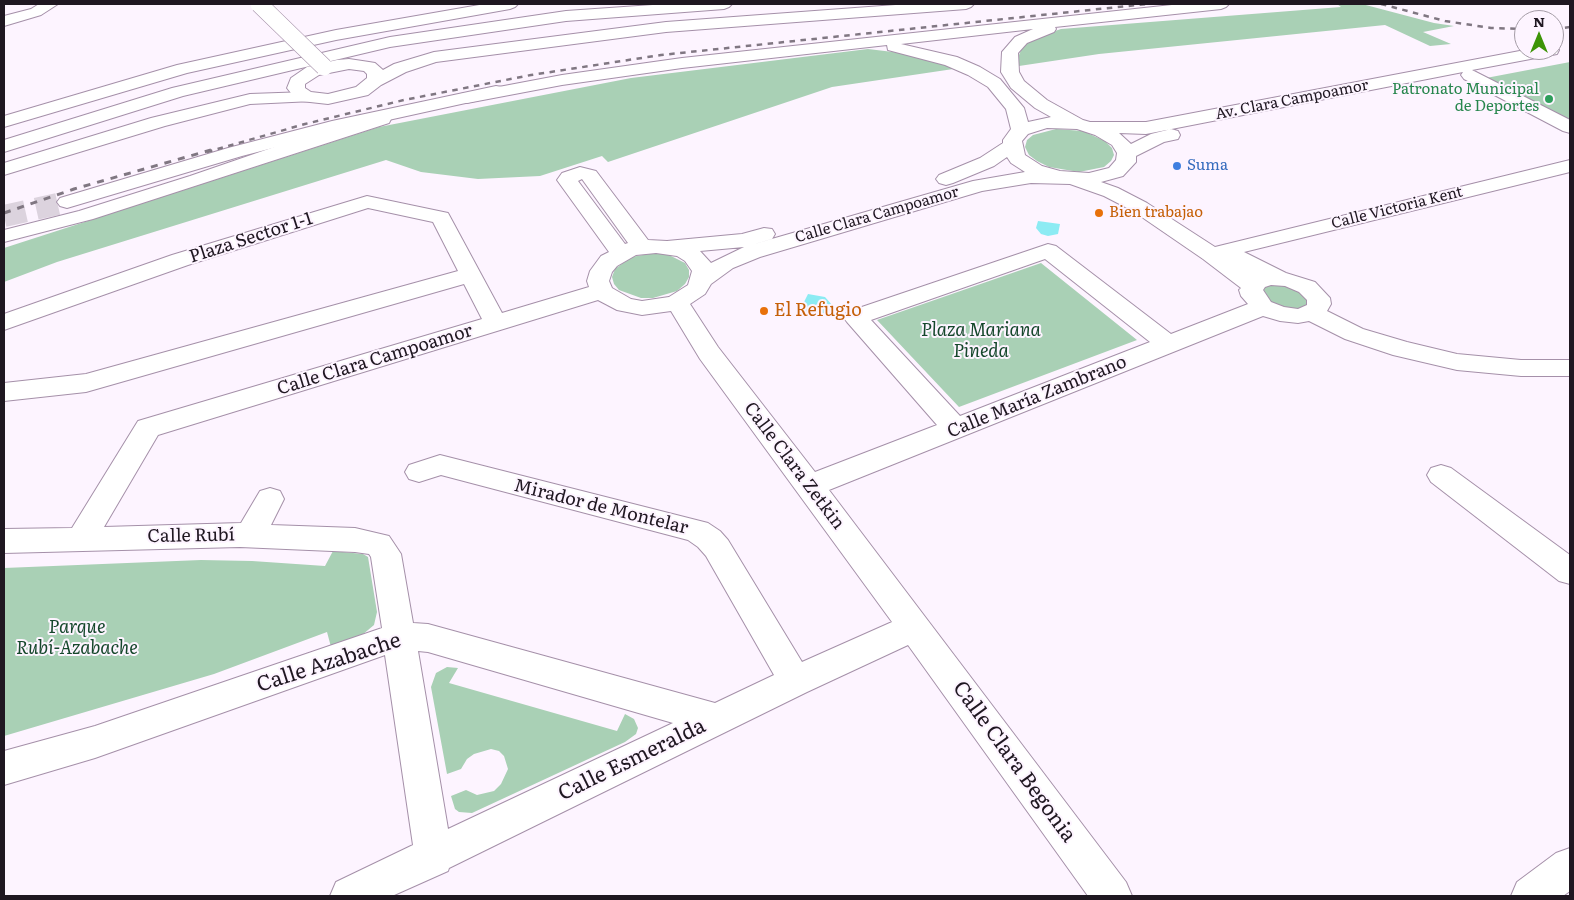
<!DOCTYPE html>
<meta charset="utf-8">
<style>
body{margin:0}
#map{position:relative;width:1574px;height:900px;overflow:hidden;background:#fdf4ff;font-family:Literata,serif}
canvas{display:block}
.frame{position:absolute;inset:0;border:5px solid #1f1721;pointer-events:none}
.north{position:absolute;left:1514px;top:10px;width:50px;height:50px;box-sizing:border-box;background:#fdf4ff;border:1px solid #a49ca6;border-radius:50%;rotate:0deg;font-size:14px;font-weight:700;line-height:20px;text-align:center;color:#1f1721}
.north::after{content:'';display:block;margin:auto;width:18px;height:22px;background:#3d9407;clip-path:polygon(50% 0,100% 100%,50% 72%,0 100%)}
</style>
<div id="map">
<canvas width="1574" height="900"></canvas>
<div class="frame"></div>
<div class="north">N</div>
</div>
<script>
const c = document.querySelector('canvas').getContext('2d');
c.lineJoin = 'round';
function fillPath(path, color) {
  c.fillStyle = color;
  c.fill(path, 'evenodd');
}
function poly(rows) {
  const path = new Path2D();
  for (const r of rows) {
    path.moveTo(r[0], r[1]);
    for (let i = 2; i < r.length; i += 2) path.lineTo(r[i], r[i + 1]);
  }
  return path;
}
function strokePath(path, color, width, dash) {
  c.strokeStyle = color;
  c.lineWidth = width;
  c.lineCap = dash ? 'butt' : 'round';
  c.setLineDash(dash || []);
  c.stroke(path);
}
function label(font, color, halo, rows, align = 'center') {
  c.font = font + ' Literata,serif';
  c.lineWidth = 4;
  c.setLineDash([]);
  c.textBaseline = 'middle';
  c.strokeStyle = halo;
  c.fillStyle = color;
  for (const [text, x, y, turn = 0] of rows) {
    c.save();
    c.translate(x, y);
    c.rotate((+turn || 0) * Math.PI / 180);
    c.textAlign = isNaN(turn) ? turn : align;
    if (halo) c.strokeText(text, 0, 0);
    c.fillText(text, 0, 0);
    c.restore();
  }
}
fillPath(poly([
 [1337,4,1362,4,1434,23,1454,26,1423,32,1451,44,1430,46,1385,25,1099,54,1019,66,1019,55,1025,41,1061,29,1341,7],
 [868,49,918,55,960,68,832,87,608,162,602,156,540,176,478,179,421,172,386,160,57,262,4,282,4,248,379,127,631,78],
 [1570,62,1570,121,1486,78],
 [1056,129,1083,131,1105,141,1112,148,1114,155,1111,161,1104,167,1079,172,1049,167,1037,161,1029,155,1025,147,1027,140,1033,135],
 [655,253,667,254,685,263,689,270,689,277,685,284,677,291,653,298,641,298,619,290,614,284,612,277,615,269,631,257],
 [1041,263,1137,340,959,407,877,320],
 [1282,283,1307,296,1308,304,1305,308,1292,310,1269,303,1261,290,1264,287],
 [333,551,363,554,368,557,377,612,374,625,362,635,331,647,327,632,214,674,4,736,4,568,201,560,252,561,325,566],
 [447,667,458,668,449,683,617,731,625,714,634,719,638,728,636,734,625,742,472,813,459,812,455,809,451,796,466,790,477,795,494,791,501,784,508,769,504,756,499,751,491,749,474,754,467,759,461,769,447,774,431,687,436,673]
]), '#a9d0b5');
fillPath(poly([
 [1038,221,1060,224,1058,234,1048,236,1041,234,1036,228],
 [808,294,825,297,833,306,830,310,826,314,818,314,800,310]
]), '#8cebf3');
strokePath(poly([
 [4,216,67,202]
]), '#dcd3de', 22, [22, 11]);
const minor = poly([
 [39,4,58,4,41,15,4,26,4,16,31,9,39,4],
 [909,4,974,4,971,7,966,9,666,32,436,62,406,72,381,85,368,95,328,104,301,101,294,97,287,88,291,78,307,67,337,60,349,59,369,62,375,63,383,70,394,64,434,52,666,22,909,4],
 [349,69,364,71,367,74,367,78,356,87,328,94,311,92,305,88,305,84,319,75,349,69],
 [1181,4,1229,4,1226,7,1221,9,1055,27,1056,29,1054,32,1027,43,1018,53,1019,72,1024,81,1047,100,1083,120,1090,122,1146,122,1525,50,1554,50,1554,46,1557,46,1559,50,1557,54,1472,70,1570,120,1570,133,1563,131,1464,79,1461,75,1463,72,1146,134,1119,133,1131,144,1151,134,1171,129,1178,131,1180,135,1178,139,1164,142,1136,156,1136,162,1123,176,1101,182,1118,188,1147,203,1215,247,1570,160,1570,172,1244,252,1286,273,1315,282,1330,298,1331,304,1327,311,1363,329,1407,342,1457,354,1521,360,1570,360,1570,376,1521,376,1457,370,1393,355,1345,339,1309,321,1298,323,1280,321,1263,316,829,490,1126,882,1132,896,1088,896,908,645,807,692,449,868,448,871,392,896,330,896,336,882,413,845,385,655,95,758,4,785,4,751,95,726,382,628,371,557,369,554,355,552,240,547,4,553,4,529,72,528,138,421,482,319,464,284,86,392,4,401,4,383,86,374,458,271,433,222,368,208,188,265,4,330,4,314,172,255,367,196,448,213,502,313,589,287,587,281,590,271,601,256,609,252,557,180,562,173,580,167,596,171,648,240,667,241,742,234,764,228,772,229,775,234,772,239,744,247,700,251,711,263,744,247,973,181,1025,172,1011,163,1007,157,994,166,953,183,946,185,939,183,936,179,939,175,980,158,1003,143,1003,140,1011,129,1006,109,988,87,968,75,945,65,888,50,887,45,682,68,562,85,467,103,461,102,458,98,461,94,467,93,562,75,682,58,1181,4],
 [1033,29,1015,37,1002,52,1001,72,1011,88,1035,108,1051,117,1028,122,1024,108,1000,79,980,67,957,57,901,44,1033,29],
 [1047,128,1077,129,1095,135,1112,145,1117,153,1116,160,1109,168,1089,173,1060,171,1042,166,1025,155,1022,141,1028,134,1047,128],
 [582,179,628,243,625,244,578,181,582,179],
 [1031,183,1070,184,1104,196,1133,211,1203,259,1241,288,1239,290,1241,296,1248,304,1171,334,1056,246,1048,244,847,312,843,317,847,322,937,425,815,472,718,347,690,304,705,294,711,284,733,268,760,257,982,191,1031,183],
 [656,253,677,256,685,261,692,271,688,285,669,297,642,301,631,299,612,288,609,281,612,272,617,266,636,255,656,253],
 [1045,259,1150,342,960,416,871,320,1045,259],
 [1271,285,1285,286,1299,292,1307,300,1307,305,1298,309,1284,307,1271,302,1263,290,1265,287,1271,285],
 [598,300,617,310,642,315,671,311,700,359,892,622,802,662,728,540,720,531,708,523,440,455,409,465,405,472,409,479,419,482,441,475,688,540,698,547,706,556,774,675,715,703,428,624,413,623,401,554,389,536,355,528,271,525,284,499,280,491,270,488,260,491,241,523,104,527,158,435,598,300],
 [418,651,428,652,673,723,448,829,418,651],
 [382,113,389,115,391,119,389,123,93,219,4,242,4,230,79,211,190,176,315,133,382,113],
 [1441,465,1451,468,1570,555,1570,584,1559,581,1431,482,1427,475,1431,468,1441,465],
 [1570,848,1570,891,1563,896,1511,896,1517,882,1556,853,1570,848]
]);
const major = poly([
 [485,4,518,4,515,7,510,9,336,40,187,73,4,127,4,116,177,65,336,30,485,4],
 [667,4,732,4,729,7,724,9,566,21,390,47,183,96,4,152,4,140,172,88,390,37,566,11,667,4],
 [496,86,502,87,505,91,502,95,334,132,242,156,67,208,60,206,57,202,60,198,228,148,332,121,496,86],
 [307,92,313,93,316,97,313,101,250,104,165,126,4,175,4,163,151,118,250,94,307,92]
]);
strokePath(minor, '#a590a9', 2);
strokePath(major, '#a590a9', 2);
fillPath(minor, '#fff');
fillPath(major, '#fff');
strokePath(poly([
 [1381,4,1445,21,1491,28,1524,29],
 [1554,29,1570,27],
 [207,152,305,124,404,100,531,75,661,55,1147,4]
]), '#807782', 2.5, [5.5, 5.5]);
strokePath(poly([
 [4,213,74,189,211,150]
]), '#807782', 3, [7, 7]);
const minorBridge = poly([
 [259,4,324,67]
]);
strokePath(minorBridge, '#a590a9', 18, []);
strokePath(minorBridge, '#fff', 17);
for (const [x, y, r, color] of [
 [1549,99,5,"#2e9e5b"],
 [1177,166,5,"#3f7fe0"],
 [1099,213,5,"#e8710a"],
 [764,311,5,"#e8710a"]
]) {
  const dot = new Path2D();
  dot.arc(x, y, r, 0, 2 * Math.PI);
  c.fillStyle = color;
  c.fill(dot);
  strokePath(dot, '#fdf4ff', 2);
}
label('15px', '#27864d', '#fdf4ff', [
 ["Patronato Municipal",1539,90],
 ["de Deportes",1539,107]
], 'right');
label('15px', '#1f1721', '#fdf4ff', [
 ["Av. Clara Campoamor",1292,100,-11],
 ["Calle Victoria Kent",1397,208,-14],
 ["Calle Clara Campoamor",877,215,-16]
]);
label('15px', '#366cbe', '#fdf4ff', [
 ["Suma",1187,166]
], 'left');
label('15px', '#c56008', '#fdf4ff', [
 ["Bien trabajao",1109,213]
], 'left');
label('18px', '#1f1721', '#fdf4ff', [
 ["Plaza Sector 1-1",251,238,-18],
 ["Calle Clara Campoamor",375,360,-17],
 ["Calle María Zambrano",1037,397,-22],
 ["Calle Clara Zetkin",794,466,53],
 ["Mirador de Montelar",601,507,14],
 ["Calle Rubí",191,536,-1]
]);
label('18px', '#c56008', '#fdf4ff', [
 ["El Refugio",774,311]
], 'left');
label('italic 18px', '#15472b', '#fdf4ff', [
 ["Plaza Mariana",981,331],
 ["Pineda",981,352],
 ["Parque",77,628],
 ["Rubí-Azabache",77,649]
]);
label('21px', '#1f1721', '#fdf4ff', [
 ["Calle Azabache",329,663,-18],
 ["Calle Esmeralda",632,760,-26],
 ["Calle Clara Begonia",1014,762,54]
]);
</script>
